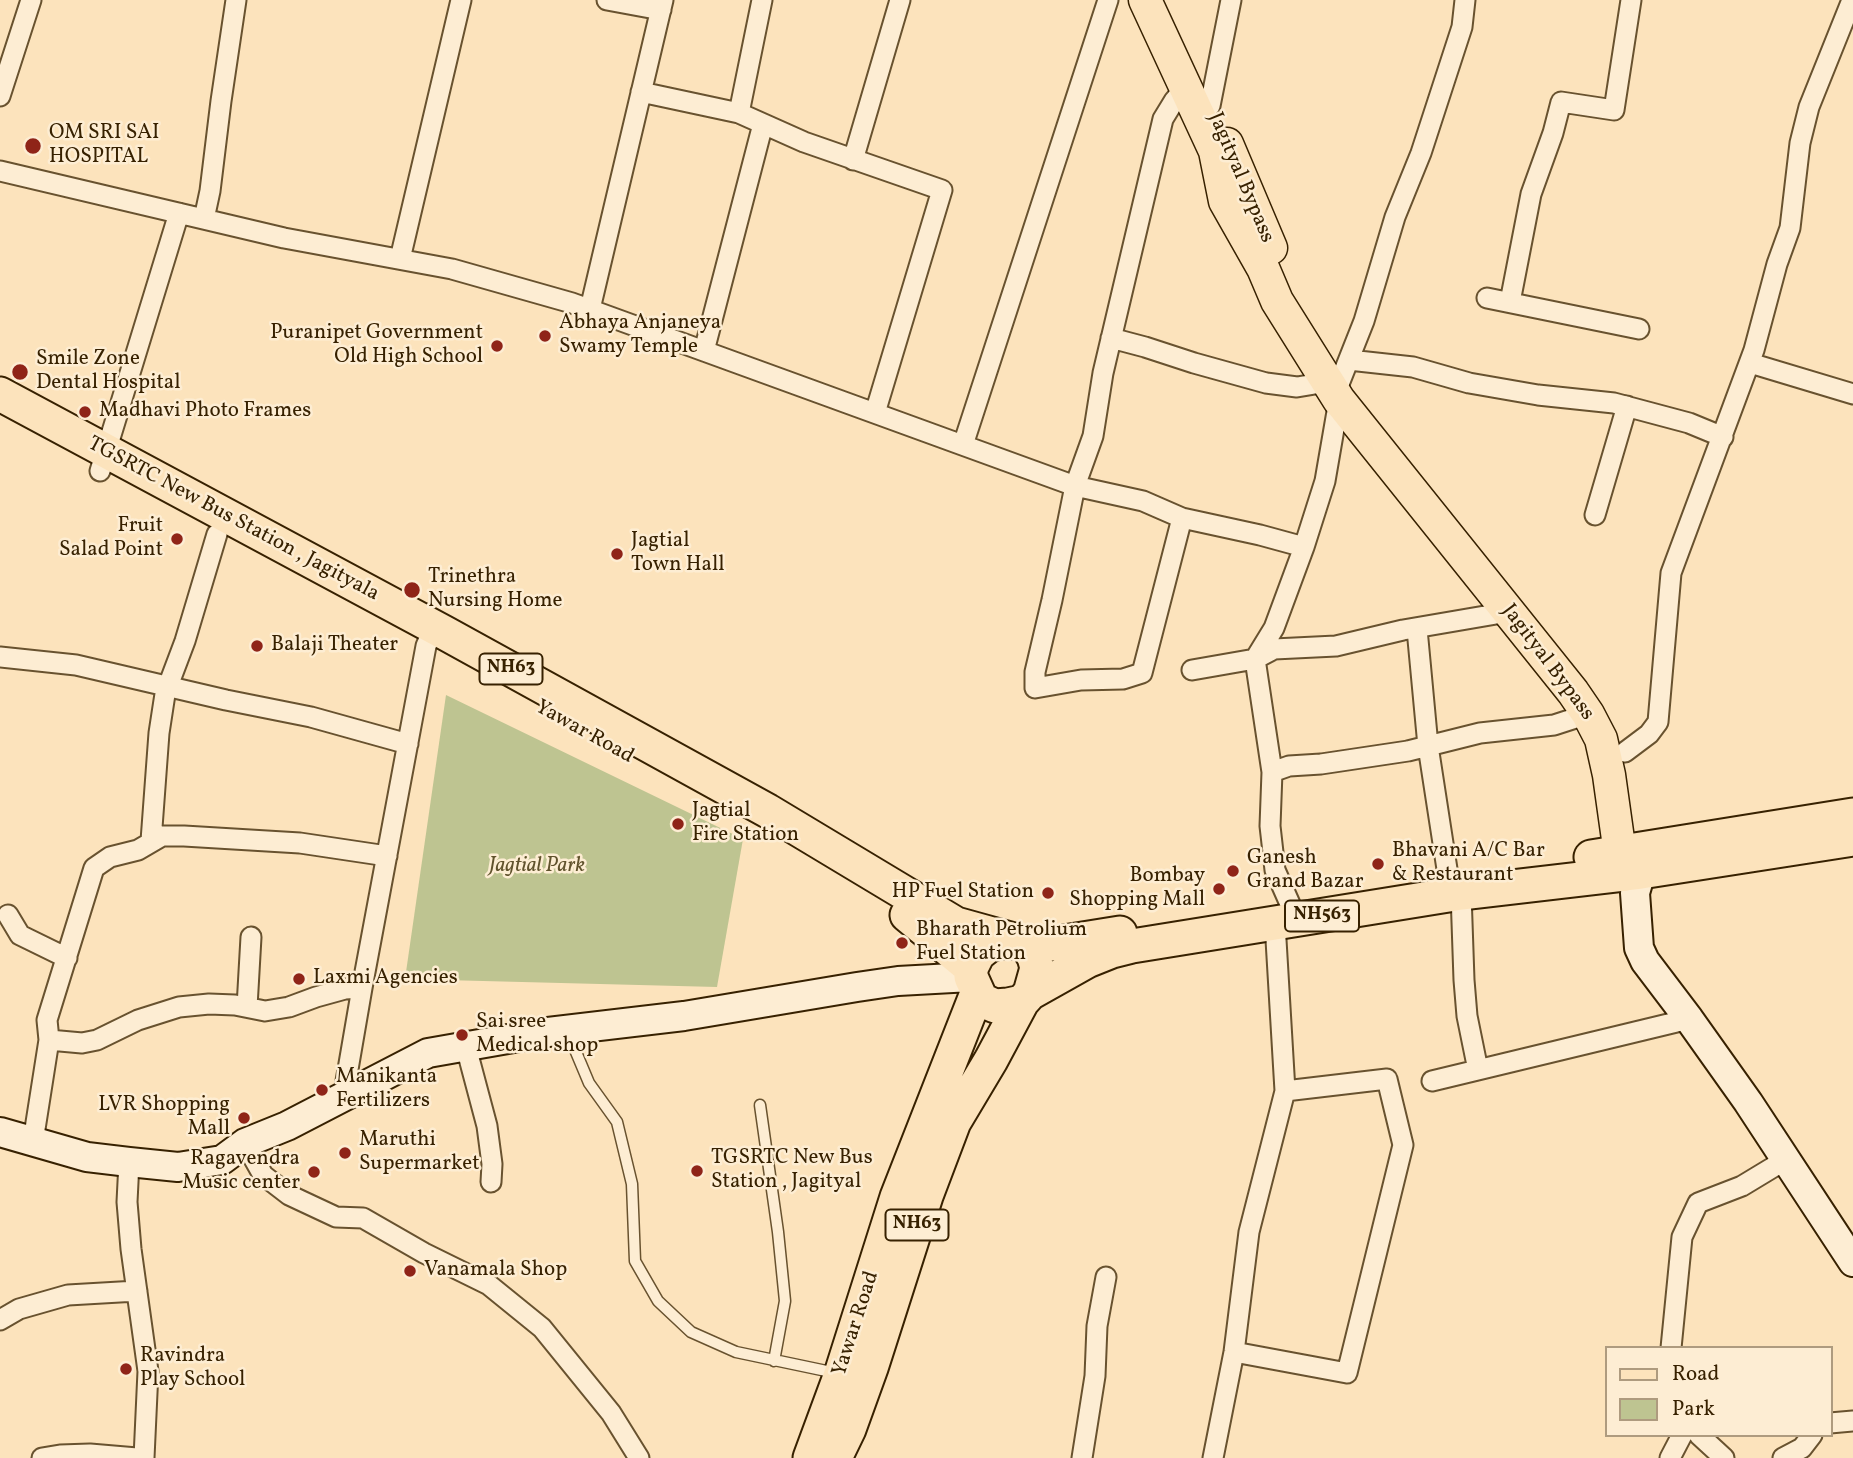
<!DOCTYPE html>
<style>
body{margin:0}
#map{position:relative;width:1853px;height:1458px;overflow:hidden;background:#fce3bc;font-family:Vollkorn,serif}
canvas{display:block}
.legend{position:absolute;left:1605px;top:1346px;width:228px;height:91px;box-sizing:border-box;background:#fdedd3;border:2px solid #ae9b7f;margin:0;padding:9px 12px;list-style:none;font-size:21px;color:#372100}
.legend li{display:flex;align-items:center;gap:14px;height:35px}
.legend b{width:35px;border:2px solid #ae9b7f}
</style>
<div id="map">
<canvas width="1853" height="1458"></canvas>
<ul class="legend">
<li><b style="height:9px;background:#fce3bc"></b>Road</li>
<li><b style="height:19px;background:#bec491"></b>Park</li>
</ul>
</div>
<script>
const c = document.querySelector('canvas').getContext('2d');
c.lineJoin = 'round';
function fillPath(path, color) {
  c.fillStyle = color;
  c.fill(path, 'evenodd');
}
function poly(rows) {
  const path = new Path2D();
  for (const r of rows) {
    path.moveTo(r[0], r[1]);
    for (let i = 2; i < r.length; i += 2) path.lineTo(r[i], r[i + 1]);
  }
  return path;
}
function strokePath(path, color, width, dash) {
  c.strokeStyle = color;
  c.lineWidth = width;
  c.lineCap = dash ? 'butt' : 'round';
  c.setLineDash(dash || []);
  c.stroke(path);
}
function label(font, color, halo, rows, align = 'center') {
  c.font = font + ' Vollkorn,serif';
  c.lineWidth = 5;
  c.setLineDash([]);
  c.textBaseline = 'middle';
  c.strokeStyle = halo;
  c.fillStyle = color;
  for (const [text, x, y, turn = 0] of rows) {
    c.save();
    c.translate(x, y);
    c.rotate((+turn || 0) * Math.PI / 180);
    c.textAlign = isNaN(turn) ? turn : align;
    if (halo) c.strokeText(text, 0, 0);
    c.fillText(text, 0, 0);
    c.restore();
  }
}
fillPath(poly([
 [446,695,743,839,717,987,405,979]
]), '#bec491');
const service = poly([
 [568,1033,589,1083,617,1122,632,1184,635,1261,658,1301,691,1332,736,1352,836,1373],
 [760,1105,778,1232,785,1301,774,1361]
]);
const minor = poly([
 [607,0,661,10],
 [1465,0,1462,27,1421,153,1395,217,1364,321,1339,384,1339,400,1325,481,1304,547,1274,628,1255,659,1272,772,1289,766,1321,764,1408,751,1480,733,1554,725,1588,714],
 [641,92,739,113,804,142,942,190,875,413],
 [0,96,31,0],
 [1210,106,1231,0],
 [739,113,762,0],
 [853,160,900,0],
 [0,171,284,238,452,269,572,303,1075,486,1143,501,1182,518,1260,535,1304,547],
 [204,219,210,191,221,101,236,0],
 [400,259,461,0],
 [1487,298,1639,329],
 [1510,302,1531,194,1553,133,1561,102,1614,110,1631,0],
 [590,309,663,0],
 [1111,338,1145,347,1194,363,1266,383,1297,387,1327,382],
 [704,351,763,124],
 [1349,360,1413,367,1469,383,1538,395,1614,403,1689,423,1723,437],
 [1750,363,1853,394],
 [963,445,1108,0],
 [100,471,179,213],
 [1595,515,1627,406],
 [1182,518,1142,673,1123,679,1081,680,1035,688,1035,672,1052,600,1075,486,1093,436,1103,373,1163,119,1174,101,1185,88],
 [1417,629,1428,746,1449,882],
 [0,657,76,665,226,700,311,717,408,744],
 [1192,670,1255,659,1274,649,1336,646,1403,630,1508,612],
 [1625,752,1649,734,1658,722,1671,573,1754,350,1777,264,1790,228,1800,143,1809,107,1852,0],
 [1272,772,1270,826,1275,870,1290,904],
 [151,841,159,733,165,694,185,641,217,534],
 [1461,893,1464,980,1467,1016,1478,1070],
 [8,915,20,935,67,958],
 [247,1007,251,937],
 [49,1040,47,1020,94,868,110,857,138,850,162,836,184,836,300,843,387,856],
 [466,1047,487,1126,492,1164,491,1182],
 [1432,1081,1689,1019],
 [348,1095,346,1081,362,988,426,646,434,627],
 [31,1141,35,1129,49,1040,82,1043,97,1040,138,1020,179,1007,209,1004,235,1005,265,1011,289,1007,316,997,345,989,362,988],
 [245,1143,263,1175,289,1195,336,1217,363,1218,424,1253,489,1285,542,1328,611,1413,639,1458],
 [129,1162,127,1202,131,1249,148,1371,144,1458],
 [0,1320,19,1309,68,1295,137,1291],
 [1671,1348,1682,1237,1698,1203,1742,1186,1785,1160],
 [1234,1352,1347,1373,1403,1145,1387,1079,1285,1091],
 [1830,1423,1853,1421],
 [1699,1435,1724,1458],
 [42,1458,60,1455,90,1454,137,1458],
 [1082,1458,1095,1376,1097,1326,1106,1277],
 [1213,1458,1234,1352,1249,1232,1285,1091,1275,923],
 [1670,1458,1682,1435],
 [1783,1458,1802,1448,1812,1435]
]);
const secondary = poly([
 [1641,872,1635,893,1639,948,1645,961,1689,1019,1748,1102,1853,1262],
 [0,1132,87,1157,129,1162,178,1167,222,1160,245,1143,287,1126,428,1053,548,1032,684,1016,857,987,898,981,971,977]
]);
const primary = poly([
 [1145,0,1215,151,1225,201,1263,268,1277,301,1339,400,1573,692,1588,714,1601,739,1609,775,1623,875],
 [1227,144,1271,248]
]);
const trunk = poly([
 [0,394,445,633,768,811,956,924,1021,942,1028,947,1034,957,1037,968,1030,993],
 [1591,857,1853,815],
 [907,915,971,968],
 [1022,1002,1008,1005,995,1006,984,1001,980,997,971,977,971,968,978,954,988,946,997,942,1021,942,1039,946,1120,933],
 [810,1458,841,1374,897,1197,977,993],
 [835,1458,849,1429,871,1368,926,1196,954,1122,991,1060,1022,1002,1030,993,1087,961,1112,951,1132,946,1461,893,1641,872,1853,839]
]);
strokePath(service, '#68522f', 13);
strokePath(minor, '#68522f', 23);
strokePath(secondary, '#372100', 32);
strokePath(primary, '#372100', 35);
strokePath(trunk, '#372100', 37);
strokePath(service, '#fdedd3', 10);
strokePath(minor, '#fdedd3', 19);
strokePath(secondary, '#fdedd3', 28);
strokePath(primary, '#fce3bc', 32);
strokePath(trunk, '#fce3bc', 33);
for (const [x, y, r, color] of [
 [33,146,9,"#8f2418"],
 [545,336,7,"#8f2418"],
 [497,346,7,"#8f2418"],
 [20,372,9,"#8f2418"],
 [85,412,7,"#8f2418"],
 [177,539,7,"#8f2418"],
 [617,554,7,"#8f2418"],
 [412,590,9,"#8f2418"],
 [257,646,7,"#8f2418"],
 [678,824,7,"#8f2418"],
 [1378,864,7,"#8f2418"],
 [1233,871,7,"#8f2418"],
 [1219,889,7,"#8f2418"],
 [1048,893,7,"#8f2418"],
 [902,943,7,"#8f2418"],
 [299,979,7,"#8f2418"],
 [462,1035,7,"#8f2418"],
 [322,1090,7,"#8f2418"],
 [244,1118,7,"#8f2418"],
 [345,1153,7,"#8f2418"],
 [697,1171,7,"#8f2418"],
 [314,1172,7,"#8f2418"],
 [410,1271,7,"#8f2418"],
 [126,1369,7,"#8f2418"]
]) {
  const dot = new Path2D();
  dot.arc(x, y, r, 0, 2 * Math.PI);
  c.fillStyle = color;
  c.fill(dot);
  strokePath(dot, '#fdedd3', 2.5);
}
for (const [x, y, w] of [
 [511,669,63],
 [1322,916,74],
 [917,1225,63]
]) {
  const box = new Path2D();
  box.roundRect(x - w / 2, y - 15.5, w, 31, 5);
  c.fillStyle = '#fdedd3';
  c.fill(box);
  strokePath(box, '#372100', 2);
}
label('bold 19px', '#372100', null, [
 ["NH63",511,669],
 ["NH563",1322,916],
 ["NH63",917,1225]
]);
label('21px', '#372100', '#fdedd3', [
 ["OM SRI SAI",49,134],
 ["HOSPITAL",49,158],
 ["Abhaya Anjaneya",559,324],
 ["Swamy Temple",559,348],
 ["Puranipet Government",483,334,"right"],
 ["Old High School",483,358,"right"],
 ["Smile Zone",36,360],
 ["Dental Hospital",36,384],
 ["Madhavi Photo Frames",99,412],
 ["Fruit",163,527,"right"],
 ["Salad Point",163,551,"right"],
 ["Jagtial",631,542],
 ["Town Hall",631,566],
 ["Trinethra",428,578],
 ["Nursing Home",428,602],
 ["Balaji Theater",271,646],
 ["Jagtial",692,812],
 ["Fire Station",692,836],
 ["Bhavani A/C Bar",1392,852],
 ["& Restaurant",1392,876],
 ["Ganesh",1247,859],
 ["Grand Bazar",1247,883],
 ["Bombay",1205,877,"right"],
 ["Shopping Mall",1205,901,"right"],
 ["HP Fuel Station",1034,893,"right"],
 ["Bharath Petrolium",916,931],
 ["Fuel Station",916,955],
 ["Laxmi Agencies",313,979],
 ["Sai sree",476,1023],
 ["Medical shop",476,1047],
 ["Manikanta",336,1078],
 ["Fertilizers",336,1102],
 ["LVR Shopping",230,1106,"right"],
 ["Mall",230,1130,"right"],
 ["Maruthi",359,1141],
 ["Supermarket",359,1165],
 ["TGSRTC New Bus",711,1159],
 ["Station , Jagityal",711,1183],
 ["Ragavendra",300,1160,"right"],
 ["Music center",300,1184,"right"],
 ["Vanamala Shop",424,1271],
 ["Ravindra",140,1357],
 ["Play School",140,1381]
], 'left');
label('21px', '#372100', '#fdedd3', [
 ["Jagityal Bypass",1240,178,67],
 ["TGSRTC New Bus Station , Jagityala",233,520,28],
 ["Jagityal Bypass",1547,663,53],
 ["Yawar Road",584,733,29],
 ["Yawar Road",857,1324,-72]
]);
label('italic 21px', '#60522c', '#fdedd3', [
 ["Jagtial Park",537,867]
]);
</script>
